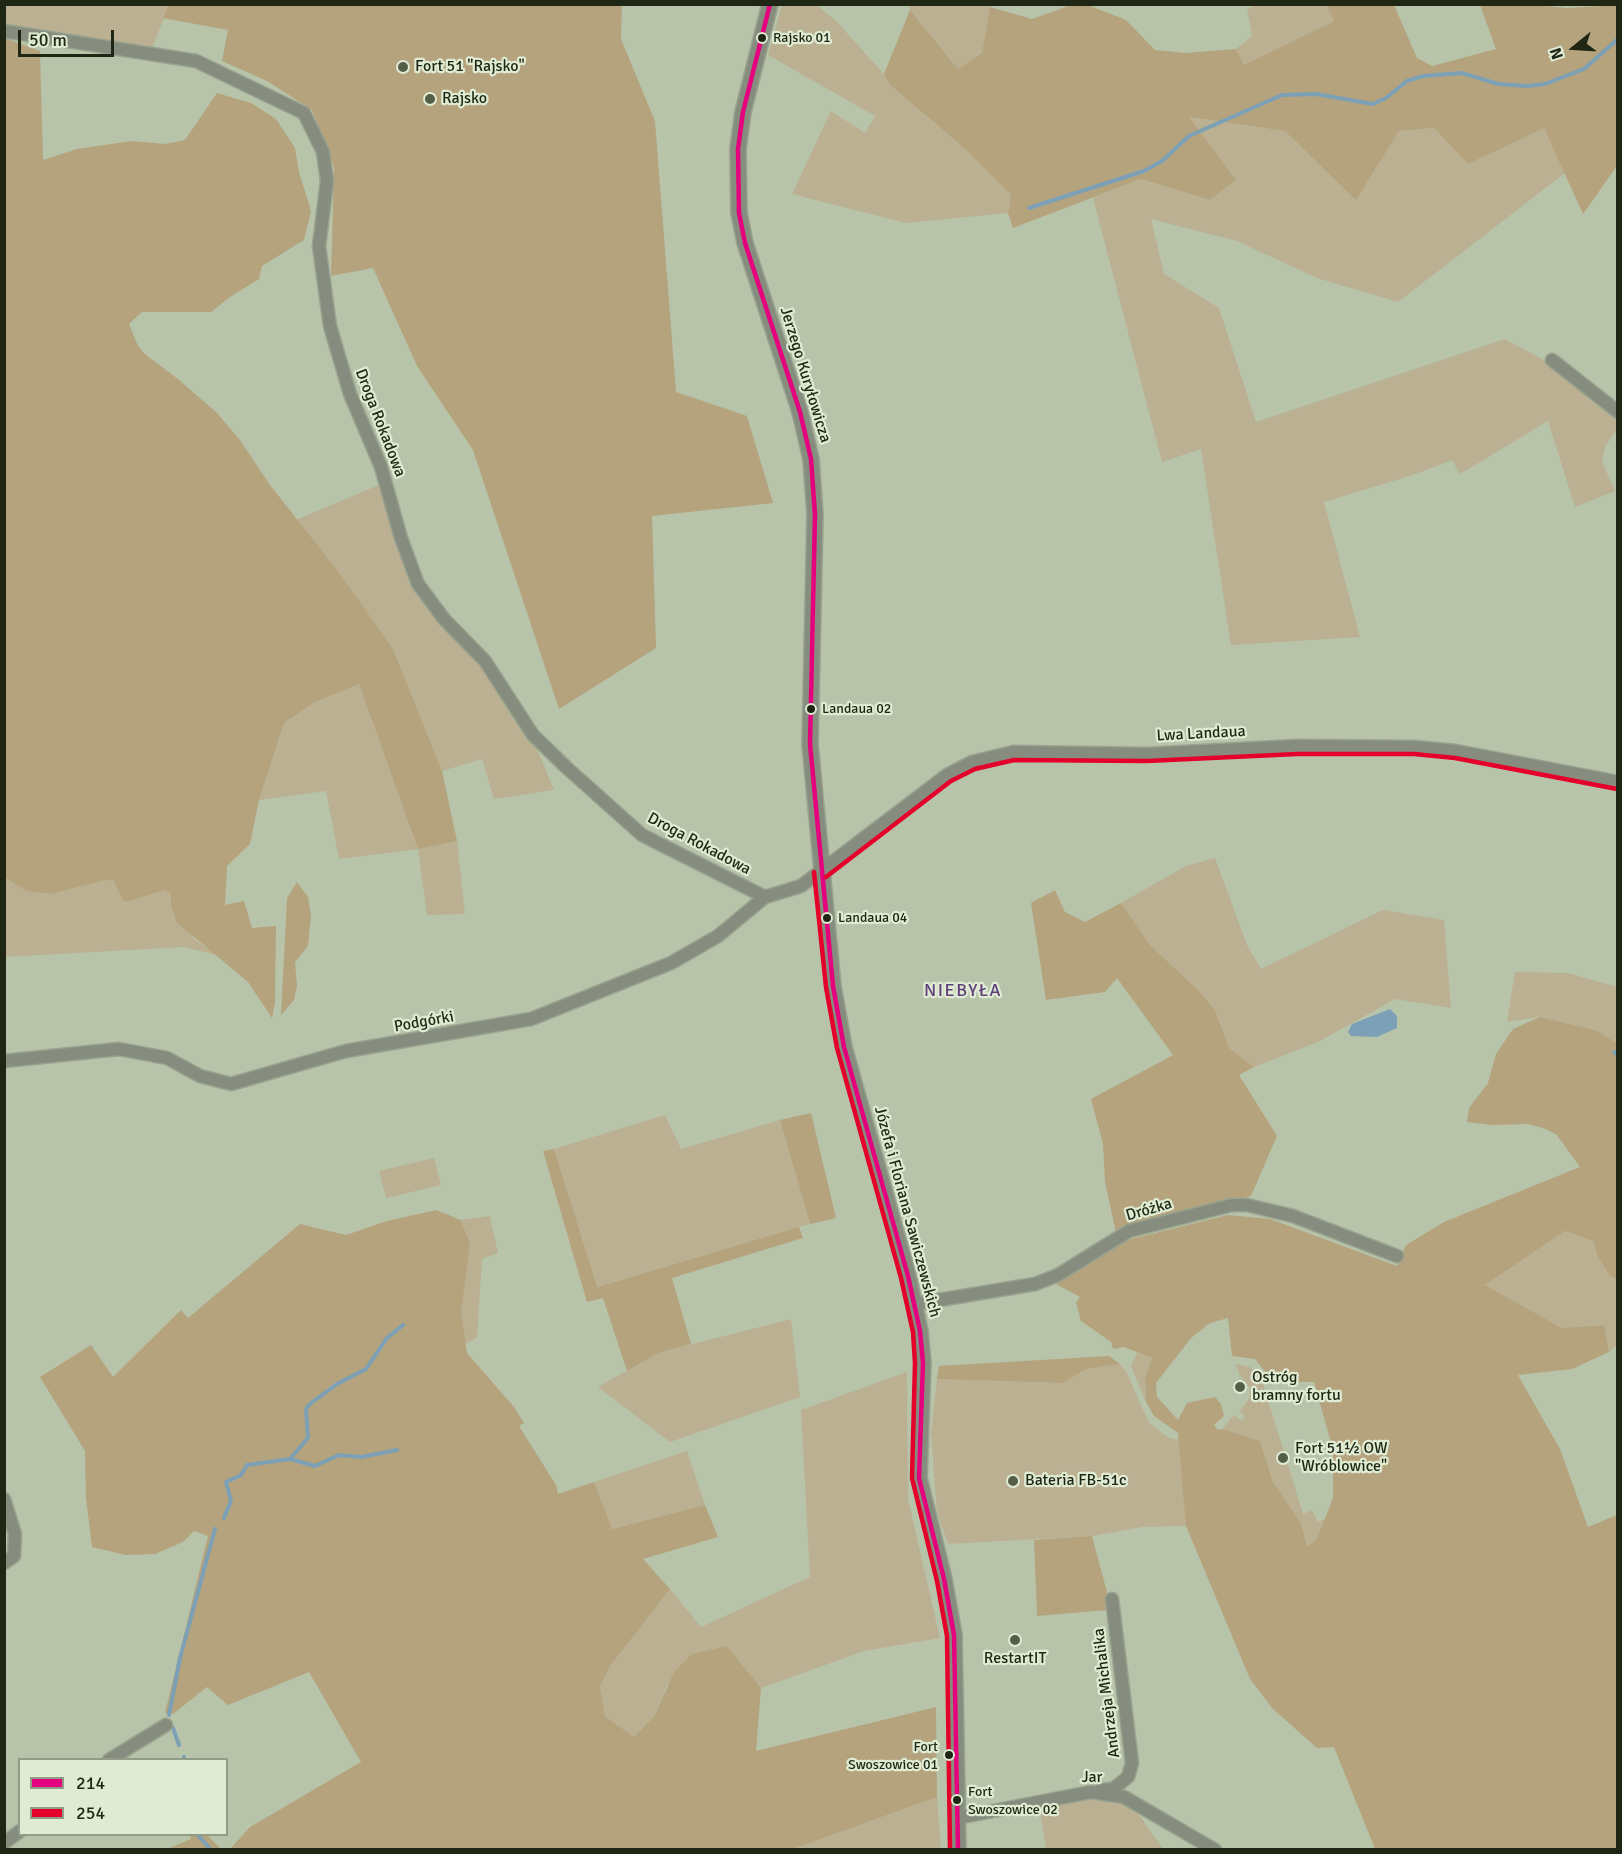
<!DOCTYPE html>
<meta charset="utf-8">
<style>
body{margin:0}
#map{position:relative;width:1622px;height:1854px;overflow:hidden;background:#b7c4aa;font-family:Signika,sans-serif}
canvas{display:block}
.frame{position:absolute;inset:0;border:6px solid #1f2714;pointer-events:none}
.legend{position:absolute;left:18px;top:1758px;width:210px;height:78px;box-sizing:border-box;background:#dfebd3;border:2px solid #929d87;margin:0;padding:8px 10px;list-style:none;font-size:18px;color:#1f2714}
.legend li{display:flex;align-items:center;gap:12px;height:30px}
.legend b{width:30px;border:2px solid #929d87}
.north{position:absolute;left:1544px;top:18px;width:60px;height:60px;-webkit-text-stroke:4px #dfebd3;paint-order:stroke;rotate:252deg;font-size:16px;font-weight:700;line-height:24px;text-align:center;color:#1f2714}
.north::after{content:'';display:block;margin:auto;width:21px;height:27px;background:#1f2714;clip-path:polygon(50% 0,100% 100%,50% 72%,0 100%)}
.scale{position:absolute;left:18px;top:30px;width:96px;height:27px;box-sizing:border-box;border:3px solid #1f2714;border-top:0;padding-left:8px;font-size:18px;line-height:21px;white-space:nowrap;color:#1f2714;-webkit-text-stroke:4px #dfebd3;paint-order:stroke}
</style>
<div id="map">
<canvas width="1622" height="1854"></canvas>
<div class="frame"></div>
<ul class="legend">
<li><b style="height:8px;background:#e5007d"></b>214</li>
<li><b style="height:8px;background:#e4002b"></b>254</li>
</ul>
<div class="north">N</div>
<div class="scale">50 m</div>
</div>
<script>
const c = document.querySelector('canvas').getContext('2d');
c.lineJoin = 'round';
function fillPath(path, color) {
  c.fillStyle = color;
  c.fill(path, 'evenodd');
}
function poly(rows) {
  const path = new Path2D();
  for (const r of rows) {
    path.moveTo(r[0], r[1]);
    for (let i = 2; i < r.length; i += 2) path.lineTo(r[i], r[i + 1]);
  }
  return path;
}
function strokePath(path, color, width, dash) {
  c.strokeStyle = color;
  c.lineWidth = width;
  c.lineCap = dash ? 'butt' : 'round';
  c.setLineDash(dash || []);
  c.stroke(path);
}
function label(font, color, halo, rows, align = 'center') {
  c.font = font + ' Signika,sans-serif';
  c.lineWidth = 4.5;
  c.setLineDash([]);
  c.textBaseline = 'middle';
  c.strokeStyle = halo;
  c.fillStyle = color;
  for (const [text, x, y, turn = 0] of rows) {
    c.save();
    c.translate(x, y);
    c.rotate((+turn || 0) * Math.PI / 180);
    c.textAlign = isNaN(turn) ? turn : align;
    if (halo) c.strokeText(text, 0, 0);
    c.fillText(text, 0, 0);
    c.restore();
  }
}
fillPath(poly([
 [986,4,990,7,982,53,958,69,910,10,909,5],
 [4,5,5,4,169,5,152,48,5,24],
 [782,5,817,5,836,21,884,74,889,84,964,148,1011,195,1008,213,906,223,792,194,831,111,865,133,875,116,768,55],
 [1257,5,1326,5,1334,21,1244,65,1236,49,1252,36,1247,9],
 [1188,117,1285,131,1356,199,1399,131,1434,128,1468,164,1544,127,1565,173,1398,302,1317,278,1237,241,1151,219,1164,274,1219,308,1256,422,1505,339,1549,363,1597,406,1617,419,1617,429,1605,447,1602,462,1615,491,1575,507,1548,421,1460,474,1452,460,1413,475,1324,502,1360,637,1231,645,1201,449,1162,462,1093,198,1141,179,1210,200,1236,180],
 [381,484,401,558,423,603,478,662,526,738,537,749,554,790,494,799,482,759,442,771,393,649,344,579,296,520],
 [359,684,418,849,457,841,465,914,427,915,418,849,339,859,326,791,259,800,284,723,315,702],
 [1215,858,1247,945,1261,969,1383,910,1444,920,1451,1008,1395,999,1318,1042,1254,1067,1229,1048,1215,1010,1198,990,1150,945,1121,903,1186,866],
 [4,878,28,891,51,894,106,880,114,881,130,901,165,890,171,894,171,905,194,939,216,955,184,947,5,957],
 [1515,972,1568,973,1617,987,1617,1044,1598,1031,1540,1017,1507,1022],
 [665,1115,681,1149,780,1120,810,1224,596,1287,554,1149],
 [434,1158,441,1185,386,1198,379,1171],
 [490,1216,498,1253,482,1259,477,1338,465,1344,460,1312,470,1244,461,1220],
 [1565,1231,1593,1241,1597,1255,1610,1276,1617,1280,1617,1345,1609,1352,1604,1325,1562,1328,1485,1285],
 [791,1319,800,1397,670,1442,598,1387,658,1353],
 [1137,1353,1152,1358,1145,1379,1146,1402,1131,1366],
 [1120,1364,1126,1371,1149,1423,1169,1438,1180,1440,1186,1526,1142,1527,1092,1536,948,1544,937,1512,931,1432,937,1379,1063,1383,1086,1369],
 [1236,1364,1250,1367,1261,1377,1303,1514,1312,1510,1318,1522,1326,1518,1317,1539,1307,1548,1301,1523,1273,1482,1260,1441,1222,1429,1234,1415,1242,1421,1245,1416,1240,1411,1250,1397,1250,1388,1240,1376],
 [907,1372,908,1499,940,1638,864,1651,761,1688,727,1646,667,1685,655,1715,634,1737,605,1716,600,1686,611,1665,670,1589,701,1627,810,1577,801,1410],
 [687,1451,705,1505,611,1529,594,1482],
 [937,1797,941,1849,793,1849],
 [1080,1797,1133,1806,1163,1849,1046,1849,1039,1804]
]), '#bbb092');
fillPath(poly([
 [169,4,622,5,621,39,655,121,676,392,747,416,773,503,652,516,656,648,559,709,473,450,417,366,373,268,331,276,334,167,312,110,267,81,222,61,228,30,163,18],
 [1527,4,1567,8,1617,5,1617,166,1583,214,1544,128,1468,164,1434,128,1399,131,1356,200,1285,131,1189,117,1236,180,1210,200,1141,179,1013,228,1008,213,1011,195,964,148,889,84,884,74,910,10,958,69,982,53,990,7,1032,19,1071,5,1088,5,1126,20,1155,50,1186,53,1236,49,1244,65,1334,21,1326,5,1394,5,1417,58,1432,66,1496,49,1480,5],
 [5,38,40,51,43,160,77,149,132,141,165,144,185,140,217,93,251,103,276,119,295,148,299,172,311,211,304,240,262,266,259,279,230,297,211,312,142,312,129,324,138,346,146,355,178,379,217,413,240,440,270,485,344,579,393,649,442,771,457,841,418,849,359,684,315,702,284,723,259,800,250,844,227,866,225,905,244,901,252,928,276,926,275,1003,272,1018,248,982,177,923,171,905,171,894,165,890,130,901,123,901,114,881,106,880,51,894,27,891,5,878],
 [297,882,308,897,311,916,308,946,295,962,297,986,294,1000,281,1015,287,898],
 [1055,890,1065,912,1085,922,1121,903,1150,945,1198,990,1215,1010,1229,1048,1254,1067,1239,1075,1277,1136,1251,1196,1129,1227,1116,1233,1105,1182,1103,1144,1091,1099,1173,1055,1117,978,1105,992,1046,1000,1031,903],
 [1540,1017,1598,1031,1617,1044,1617,1280,1610,1276,1597,1255,1593,1241,1565,1231,1485,1285,1562,1328,1604,1325,1609,1352,1572,1369,1518,1375,1560,1449,1588,1527,1617,1515,1617,1849,1375,1849,1334,1747,1317,1748,1273,1709,1250,1679,1186,1526,1178,1433,1154,1416,1146,1402,1145,1379,1152,1358,1124,1347,1113,1349,1111,1342,1081,1321,1076,1302,1080,1297,1056,1284,1119,1242,1228,1215,1270,1219,1397,1266,1406,1245,1444,1222,1580,1167,1556,1134,1543,1128,1528,1124,1492,1125,1467,1122,1469,1108,1488,1083,1496,1054,1513,1029],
 [1228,1318,1232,1356,1255,1359,1273,1382,1314,1382,1333,1450,1333,1498,1317,1539,1307,1547,1301,1523,1273,1482,1260,1441,1222,1429,1218,1430,1214,1425,1224,1416,1221,1404,1215,1397,1187,1403,1178,1420,1157,1397,1156,1383,1191,1338,1210,1323],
 [811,1113,836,1218,810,1224,780,1120],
 [554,1149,597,1287,799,1227,803,1238,672,1278,691,1344,658,1353,627,1371,603,1298,587,1302,543,1151],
 [436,1210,461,1220,470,1244,461,1312,467,1353,514,1407,524,1423,519,1426,556,1485,558,1494,594,1482,612,1529,705,1505,718,1537,643,1559,670,1589,611,1665,600,1686,605,1716,634,1737,655,1715,674,1672,692,1654,727,1646,761,1688,756,1751,936,1707,937,1797,793,1849,230,1849,250,1827,361,1762,309,1672,228,1705,207,1687,173,1714,165,1713,208,1536,194,1531,183,1542,155,1554,126,1555,92,1547,86,1498,85,1451,40,1377,91,1345,113,1377,181,1310,188,1318,300,1224,346,1235,387,1221],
 [1109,1356,1120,1364,1086,1369,1063,1383,937,1379,939,1366],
 [1092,1536,1108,1596,1108,1610,1037,1616,1034,1540],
 [189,1834,207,1835,221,1849,167,1849,191,1839]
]), '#b5a37e');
fillPath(poly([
 [1390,1009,1397,1016,1397,1028,1377,1037,1351,1036,1348,1032,1352,1024]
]), '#7ca0b5');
strokePath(poly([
 [1029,208,1144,171,1162,161,1189,136,1282,95,1316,94,1373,104,1386,98,1407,81,1423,76,1462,73,1498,84,1527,86,1545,84,1584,69,1618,39],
 [1614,1052,1618,1055],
 [290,1459,308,1438,306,1409,311,1403,337,1384,366,1369,387,1338,403,1325],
 [224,1518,231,1501,226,1482,241,1475,247,1465,290,1459,315,1466,339,1455,361,1457,397,1450],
 [169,1715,180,1658,215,1529],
 [173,1728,179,1745],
 [183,1760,184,1757],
 [197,1834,211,1850]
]), '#7ca0b5', 4);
const minor = poly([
 [4,31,196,61,304,113,323,152,327,181,319,246,330,326,350,394,381,467,401,538,418,584,444,619,485,661,533,735,567,768,642,835,765,897],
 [1552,360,1618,412],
 [4,1061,119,1049,167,1058,200,1076,231,1084,346,1051,531,1019,671,963,718,936,765,897,801,886,947,775,972,762,1013,752,1147,754,1297,746,1414,747,1456,751,1618,782],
 [915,1304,1035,1284,1058,1275,1129,1231,1232,1205,1247,1205,1293,1216,1397,1256],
 [4,1499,15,1534,14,1556,4,1563],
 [109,1760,166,1725],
 [1101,1790,1113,1789,1128,1777,1132,1763,1112,1599],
 [957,1818,1091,1792,1124,1797,1215,1850],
 [4,1843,20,1831]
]);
const tertiary = poly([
 [770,4,743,112,738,149,739,213,745,243,800,412,811,459,815,515,810,744,833,986,844,1047,908,1276,920,1331,923,1363,919,1478,944,1579,954,1635,958,1850]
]);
strokePath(minor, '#99a28e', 15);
strokePath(tertiary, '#99a28e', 18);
strokePath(minor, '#868d7f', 12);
strokePath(tertiary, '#868d7f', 15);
strokePath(poly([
 [770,4,743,112,738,149,739,213,745,243,800,412,811,459,815,515,810,744,833,986,844,1047,908,1276,920,1331,923,1363,919,1478,944,1579,954,1635,958,1850]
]), '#e5007d', 4.5);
strokePath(poly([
 [814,872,826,987,837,1048,901,1278,913,1332,915,1363,912,1478,937,1581,947,1636,950,1850],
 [826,877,951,781,975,769,1014,760,1147,761,1297,754,1414,754,1455,758,1617,789]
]), '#e4002b', 4.5);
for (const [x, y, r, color] of [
 [762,38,5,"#1f2714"],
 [403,67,6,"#545e48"],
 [430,99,6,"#545e48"],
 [811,709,5,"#1f2714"],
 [827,918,5,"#1f2714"],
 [1240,1387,6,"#545e48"],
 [1283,1458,6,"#545e48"],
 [1013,1481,6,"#545e48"],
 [1015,1640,6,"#545e48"],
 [949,1755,5,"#1f2714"],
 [957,1800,5,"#1f2714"]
]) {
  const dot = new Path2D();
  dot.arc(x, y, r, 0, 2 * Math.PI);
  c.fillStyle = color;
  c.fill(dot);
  strokePath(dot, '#dfebd3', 2);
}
label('14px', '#1f2714', '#dfebd3', [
 ["Rajsko 01",773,38],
 ["Landaua 02",822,709],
 ["Landaua 04",838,918],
 ["Fort",938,1747,"right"],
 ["Swoszowice 01",938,1765,"right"],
 ["Fort",968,1792],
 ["Swoszowice 02",968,1810]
], 'left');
label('16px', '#1f2714', '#dfebd3', [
 ["Fort 51 \"Rajsko\"",415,67],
 ["Rajsko",442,99],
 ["Ostróg",1252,1378],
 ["bramny fortu",1252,1396],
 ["Fort 51½ OW",1295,1449],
 ["\"Wróblowice\"",1295,1467],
 ["Bateria FB-51c",1025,1481],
 ["RestartIT",1015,1659,"center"]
], 'left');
label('16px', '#1f2714', '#dfebd3', [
 ["Jerzego Kuryłowicza",805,375,73],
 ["Droga Rokadowa",380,423,69],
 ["Lwa Landaua",1201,734,-3],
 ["Droga Rokadowa",699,844,28],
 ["Podgórki",424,1022,-10],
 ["Dróżka",1149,1210,-16],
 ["Józefa i Floriana Sawiczewskich",907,1212,75],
 ["Andrzeja Michalika",1107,1693,-97],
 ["Jar",1092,1778]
]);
c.letterSpacing = '1.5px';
label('18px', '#5f3f7a', '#dfebd3', [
 ["NIEBYŁA",963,991]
]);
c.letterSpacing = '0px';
</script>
